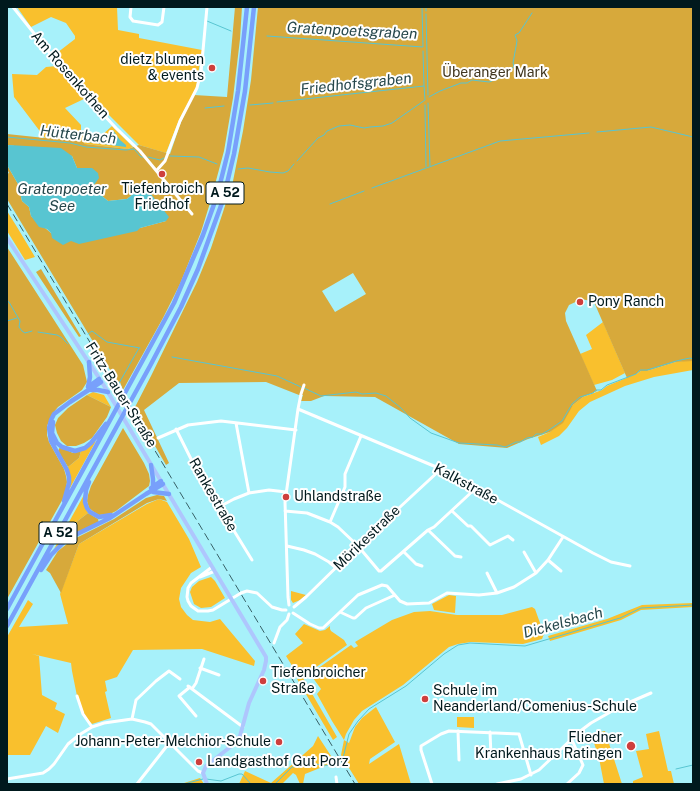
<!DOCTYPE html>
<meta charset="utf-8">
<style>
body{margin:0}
#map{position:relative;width:700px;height:791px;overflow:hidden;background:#a7f1fa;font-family:"Public Sans",sans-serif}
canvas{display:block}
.frame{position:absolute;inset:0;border:8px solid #00191d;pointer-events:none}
</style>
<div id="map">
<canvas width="700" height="791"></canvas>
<div class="frame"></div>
</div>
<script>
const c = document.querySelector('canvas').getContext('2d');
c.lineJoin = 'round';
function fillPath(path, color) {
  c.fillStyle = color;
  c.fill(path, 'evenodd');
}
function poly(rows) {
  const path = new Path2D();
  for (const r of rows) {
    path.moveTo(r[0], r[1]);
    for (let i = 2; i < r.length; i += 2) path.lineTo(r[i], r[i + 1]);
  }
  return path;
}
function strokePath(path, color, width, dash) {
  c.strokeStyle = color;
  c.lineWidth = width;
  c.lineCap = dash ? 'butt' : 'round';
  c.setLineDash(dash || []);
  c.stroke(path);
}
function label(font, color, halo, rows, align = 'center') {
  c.font = font + ' "Public Sans",sans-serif';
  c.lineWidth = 4;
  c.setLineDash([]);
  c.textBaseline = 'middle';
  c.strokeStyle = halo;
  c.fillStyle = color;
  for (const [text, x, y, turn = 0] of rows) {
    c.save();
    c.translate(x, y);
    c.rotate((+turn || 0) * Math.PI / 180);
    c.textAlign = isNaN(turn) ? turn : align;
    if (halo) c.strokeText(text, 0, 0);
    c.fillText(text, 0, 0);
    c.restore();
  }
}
fillPath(poly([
 [17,7,117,7,118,30,139,34,139,38,202,50,196,88,179,120,166,153,139,145,73,79,53,56,75,39,75,36,66,23,51,17,31,27],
 [57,66,86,98,65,108,81,125,81,135,101,136,112,126,133,147,128,149,85,144,81,140,45,138,14,97,12,74,37,75,46,67],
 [7,211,17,227,35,257,25,260,7,231],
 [603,322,625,373,612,380,594,385,580,354,592,349,586,335],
 [691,360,693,361,693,370,654,377,625,386,590,402,579,411,567,428,559,436,541,445,538,437,550,432,556,427,573,405,583,397,602,390,607,386,636,374,641,371,647,371,676,362],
 [93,392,104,395,111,407,87,395],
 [96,441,70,488,68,467,79,458,81,451],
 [85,493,88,513,70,527,71,535,54,549],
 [159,499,167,502,189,539,201,567,191,573,181,588,179,599,181,607,187,615,193,620,210,622,220,619,255,661,254,666,202,649,133,650,117,677,105,681,107,691,105,692,111,718,92,724,86,718,77,696,72,671,71,663,32,654,39,656,42,695,57,703,55,709,65,714,58,733,46,726,30,755,7,755,7,637,28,600,33,604,19,627,68,624,60,594,79,544,147,504],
 [211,577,215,581,225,598,211,607,201,608,194,604,190,592,192,587,199,581],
 [291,591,306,595,300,600,293,603,291,600],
 [449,595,456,596,455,613,434,610,432,604],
 [693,603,693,607,641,610,621,620,550,641,548,636,607,619,642,605],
 [532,607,535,609,544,634,542,639,523,644,471,642,458,644,449,647,403,685,362,711,354,720,346,734,344,740,349,743,355,727,362,718,376,707,395,742,370,759,369,764,399,744,411,784,359,784,341,755,344,740,332,721,317,694,321,689,310,674,351,645,354,648,358,646,355,642,392,620,414,612,430,611,457,615,502,615],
 [304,624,320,631,325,630,330,626,330,629,331,631,344,640,347,645,308,673,301,674,296,672,286,656,303,643,295,634],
 [303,678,337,737,333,740,297,679],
 [457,717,474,717,474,728,457,727],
 [605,731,622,784,604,784,599,758,591,734],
 [659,731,668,771,671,771,674,784,633,784,633,781,643,777,636,751,649,749,646,734],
 [318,736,335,762,305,774,303,784,300,784,296,775,293,773,282,784,239,784,245,771,271,783,313,746],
 [200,778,204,784,181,784]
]), '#f9c02d');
fillPath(poly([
 [235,7,242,7,240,39,233,98,224,151,210,203,201,232,180,284,163,318,123,390,120,382,118,383,7,199,7,174,9,173,7,169,7,165,18,184,22,201,29,207,31,216,51,233,71,241,140,228,166,221,138,190,127,199,108,201,95,190,94,185,77,168,72,156,9,145,7,146,7,134,45,138,82,140,85,144,128,149,139,145,170,154,181,122,194,95,227,97],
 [258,7,693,7,693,361,676,362,647,371,641,371,636,374,627,378,594,302,582,299,569,305,565,313,566,321,597,391,583,397,573,405,563,423,550,432,528,439,507,448,459,444,375,397,324,396,311,401,301,401,303,395,299,395,266,382,179,383,144,410,169,463,166,465,147,432,147,430,134,409,151,376,197,282,211,248,223,212,233,181,243,131,251,80],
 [353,273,366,294,335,312,322,291],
 [7,247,83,365,87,382,82,390,58,407,53,413,47,426,47,435,49,442,64,469,66,476,67,482,65,495,7,599],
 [41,269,81,336,79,337,36,272],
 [87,395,111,407,107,417,92,438,84,443,76,446,67,446,61,441,57,433,55,425,58,418,68,408],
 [123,428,144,463,149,474,150,481,149,486,116,511,110,514,99,515,94,512,89,508,87,501,88,495,91,486],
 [60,447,73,453,81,451,79,458,68,467,58,451],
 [157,495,164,496,167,501,159,499,147,503,79,544,61,593,50,573,46,570,58,551,72,540,114,519,146,498],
 [88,513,98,519,99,523,71,535,70,527]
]), '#d7a93b');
fillPath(poly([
 [113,130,120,140,126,145,126,147,87,142,87,138,102,139],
 [9,145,61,148,72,156,77,168,92,168,98,173,99,178,94,185,95,190,108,201,127,199,138,190,147,189,169,217,166,221,140,228,137,231,79,244,71,241,63,245,52,238,51,233,47,229,39,227,31,216,29,207,22,201,18,184,7,165,7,146]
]), '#58c5d1');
strokePath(poly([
 [426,7,426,11],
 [535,8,536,7],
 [426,14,428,95],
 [207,21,231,31],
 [267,36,423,47,422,7],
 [423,51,424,86],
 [429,97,440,91,461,83,467,83,472,80,489,82,502,77,510,71,514,66,513,63,517,41,515,35,519,33,532,13],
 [277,102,424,86,425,100,392,123,383,126,370,127,364,128,350,125,339,126,327,131,324,135,318,138,297,161],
 [428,103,430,166],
 [250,105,273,103],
 [425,105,426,167],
 [205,108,224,106],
 [597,132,651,127,693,137],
 [7,137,70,143,86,147,126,150,134,149,141,157,143,157],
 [170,156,199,157,217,164],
 [148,157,160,160,164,158],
 [238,169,248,168,270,172,283,173,288,171,294,164],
 [372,188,500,141,589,133],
 [330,204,364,191],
 [7,301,9,302,20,321,19,327,22,331,25,333,32,331],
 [7,321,17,318],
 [38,332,57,335,61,337,68,344],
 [88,334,92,331,107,342,140,348],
 [172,357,277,376,301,387],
 [118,385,139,348],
 [304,388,321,396,356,392,362,394,376,393,386,396,401,408,410,418,431,433,459,443,497,445,505,447,516,442,520,442,527,438,533,437,536,434,542,434,549,430,562,421,572,404,580,397,593,393,596,390,601,390,607,385,636,374,640,370,647,370,676,361,690,358,693,359],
 [343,758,349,734,358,721,369,709,406,686,444,654,458,645,470,643,525,646,620,618,641,608,693,605],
 [676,769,693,765],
 [206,779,221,781,239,774,242,774,251,784],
 [184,784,203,779],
 [275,784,292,767,314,764,333,766,338,762]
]), '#58c5d1', 1);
strokePath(poly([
 [13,7,72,81,116,128,140,151,192,214],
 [131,7,130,17,133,21,158,25,162,22,164,7],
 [157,170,165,161,180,121,197,88,201,72,207,7],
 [298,409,441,469,467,483,593,553,611,562,630,566],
 [236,423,249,493],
 [176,429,196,469,252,560],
 [158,438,188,425,221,421,296,430],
 [219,507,234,499,249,493,269,490,286,492],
 [285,511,307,513,330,522,338,527,358,546,379,571,381,571,428,530,434,527,476,488],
 [452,511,468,526,471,526,490,545,508,536,513,540],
 [330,522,345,487,345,474,361,436],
 [428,530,455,556,461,557],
 [287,546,304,550,315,554,329,562,336,568],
 [404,552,416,564,422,566],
 [524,552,536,573],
 [548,560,561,571],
 [212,567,191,583,188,588,187,597,188,601,191,606,198,611,208,611,213,610,241,593,247,591,257,593,272,607,282,610,286,610],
 [487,573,497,593],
 [200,577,215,571],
 [289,605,288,597,285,502,298,409,301,394,304,385],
 [294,607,306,597,358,546,441,469],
 [340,612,353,618,355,618,366,608,395,595],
 [293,613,310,624,319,628,323,628,358,595,382,585,387,586,400,601,407,604,429,603,447,593,479,595,497,593,514,587,536,573,548,560,563,537],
 [274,643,280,627,287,620,289,614],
 [200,668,219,675],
 [188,686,243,727],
 [190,687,179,696,196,716],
 [192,689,196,683,204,659],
 [77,696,83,714,92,727],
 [132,719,136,700,156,681,169,671,180,679],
 [458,731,459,760],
 [490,732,491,756],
 [336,777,337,784],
 [7,779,43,773,49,769,54,764,68,744,79,735,92,727,104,723,132,719,145,722,151,724,198,771,203,773],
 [137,784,170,742],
 [432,784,421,750,421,746,441,734,449,731,519,734,531,775],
 [497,784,521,779,539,770,579,732,591,723,621,706,651,693],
 [567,784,579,773,583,765,572,740]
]), '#fff', 3);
strokePath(poly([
 [7,238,103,384,266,657,266,661,264,670,249,703,240,736,234,744,206,766,203,773,207,784]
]), '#aec6fd', 4);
strokePath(poly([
 [88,387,90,377,89,362],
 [88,387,99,379],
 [91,390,98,390,108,392],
 [53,422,52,433,57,443,62,447,75,451,85,448,91,443,106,424],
 [151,465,153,479,153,487],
 [89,482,86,490,85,502,87,508,90,512,99,517,111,515],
 [151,488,161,481],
 [153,492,169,494],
 [64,501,69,483,69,477,67,470,51,441,49,428,51,420,54,414,70,402,101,382],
 [41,570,51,555,67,539,110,518,146,494,163,484],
 [7,609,174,303,203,235,217,196,228,152,238,91,247,7],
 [7,626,150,366,181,307,198,269,223,200,234,154,245,91,254,7]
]), '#78a0fb', 4.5);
strokePath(poly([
 [7,204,355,784]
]), '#386167', 1, [8, 4]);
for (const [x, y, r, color] of [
 [212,68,4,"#ce3f3d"],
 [162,174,4,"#ce3f3d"],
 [580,302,4,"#ce3f3d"],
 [286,497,4,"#ce3f3d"],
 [263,681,4,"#ce3f3d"],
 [425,699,4,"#ce3f3d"],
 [279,742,4,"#ce3f3d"],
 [631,746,5,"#ce3f3d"],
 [199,762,4,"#ce3f3d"]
]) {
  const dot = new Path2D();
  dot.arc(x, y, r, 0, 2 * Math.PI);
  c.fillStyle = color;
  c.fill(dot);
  strokePath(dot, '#fff', 1.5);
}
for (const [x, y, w] of [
 [225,193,38],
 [58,533,38]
]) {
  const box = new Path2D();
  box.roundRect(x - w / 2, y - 11, w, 22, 3);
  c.fillStyle = '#fff';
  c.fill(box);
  strokePath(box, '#00191d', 1);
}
label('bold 13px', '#00191d', null, [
 ["A 52",225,193],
 ["A 52",58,533]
]);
label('14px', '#00191d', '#fff', [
 ["dietz blumen",204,60,"right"],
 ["& events",204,76,"right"],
 ["Tiefenbroich",162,189,"center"],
 ["Friedhof",162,205,"center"],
 ["Pony Ranch",588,302],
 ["Uhlandstraße",294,497],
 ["Tiefenbroicher",271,673],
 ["Straße",271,689],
 ["Schule im",433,691],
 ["Neanderland/Comenius-Schule",433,707],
 ["Fliedner",622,738,"right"],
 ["Krankenhaus Ratingen",622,754,"right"],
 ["Johann-Peter-Melchior-Schule",271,742,"right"],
 ["Landgasthof Gut Porz",207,762]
], 'left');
label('14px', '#41361f', '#fff', [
 ["Überanger Mark",495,73]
]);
label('14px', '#00191d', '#fff', [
 ["Am Rosenkothen",70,75,49],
 ["Fritz-Bauer-Straße",121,395,58],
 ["Kalkstraße",466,484,28],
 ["Rankestraße",213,495,60],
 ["Mörikestraße",367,538,-44]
]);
label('italic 15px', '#26474b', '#fff', [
 ["Gratenpoetsgraben",352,31,3],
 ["Friedhofsgraben",356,84,-6],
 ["Hütterbach",78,135,6],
 ["Gratenpoeter",62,189],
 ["See",62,206],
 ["Dickelsbach",563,623,-15]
]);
</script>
